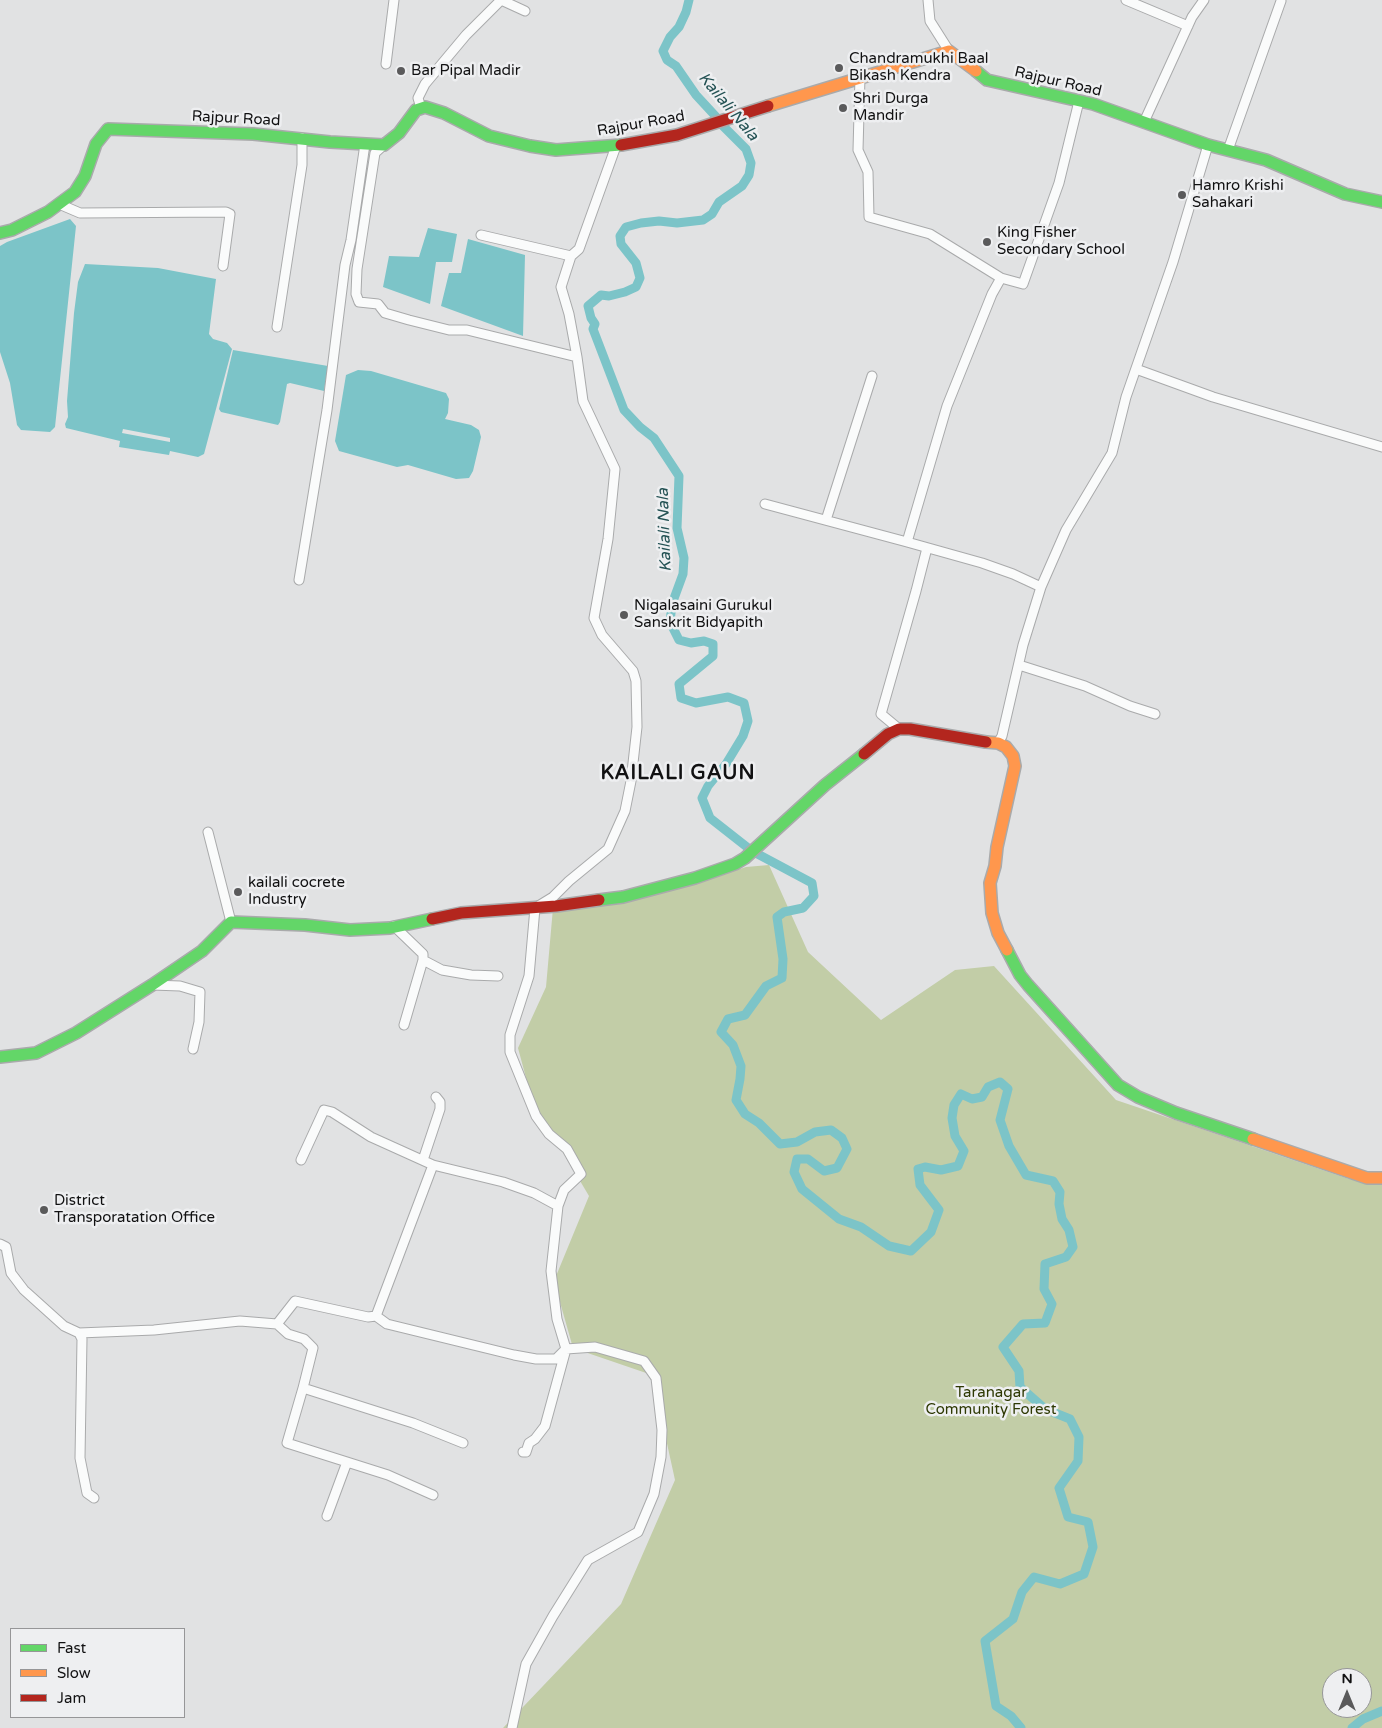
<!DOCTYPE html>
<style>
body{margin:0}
#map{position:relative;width:1382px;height:1728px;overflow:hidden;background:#e1e2e3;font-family:"Varela Round",sans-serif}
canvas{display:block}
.legend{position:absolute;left:10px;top:1628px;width:175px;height:90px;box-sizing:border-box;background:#eeeff1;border:1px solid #969698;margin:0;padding:6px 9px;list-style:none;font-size:15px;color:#111112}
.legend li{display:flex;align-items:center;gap:10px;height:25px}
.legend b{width:25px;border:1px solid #969698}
.north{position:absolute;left:1322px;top:1668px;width:50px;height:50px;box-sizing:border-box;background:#eeeff1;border:1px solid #969698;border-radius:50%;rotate:0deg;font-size:14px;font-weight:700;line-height:20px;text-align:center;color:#111112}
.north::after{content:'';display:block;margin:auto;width:18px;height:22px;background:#5a5a5b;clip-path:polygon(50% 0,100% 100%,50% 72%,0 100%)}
</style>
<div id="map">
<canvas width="1382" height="1728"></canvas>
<ul class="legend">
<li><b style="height:6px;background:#63d668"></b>Fast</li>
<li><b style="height:6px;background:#ff974d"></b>Slow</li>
<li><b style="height:6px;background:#b3261e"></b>Jam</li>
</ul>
<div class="north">N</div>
</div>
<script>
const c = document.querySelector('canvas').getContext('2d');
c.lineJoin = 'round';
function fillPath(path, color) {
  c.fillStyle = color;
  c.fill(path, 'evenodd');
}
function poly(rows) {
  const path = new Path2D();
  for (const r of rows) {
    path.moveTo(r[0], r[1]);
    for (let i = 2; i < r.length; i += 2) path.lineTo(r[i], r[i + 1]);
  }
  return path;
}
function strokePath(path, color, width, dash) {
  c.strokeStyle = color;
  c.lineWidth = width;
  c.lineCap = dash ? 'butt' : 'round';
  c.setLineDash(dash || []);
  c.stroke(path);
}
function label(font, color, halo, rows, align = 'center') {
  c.font = font + ' "Varela Round",sans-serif';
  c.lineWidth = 5;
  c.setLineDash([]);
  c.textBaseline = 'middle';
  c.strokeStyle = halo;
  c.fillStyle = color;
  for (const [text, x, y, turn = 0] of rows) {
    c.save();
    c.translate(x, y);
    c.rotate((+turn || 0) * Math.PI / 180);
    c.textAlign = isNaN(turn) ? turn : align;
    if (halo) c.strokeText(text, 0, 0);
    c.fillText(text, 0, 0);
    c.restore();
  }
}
fillPath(poly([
 [769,865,808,952,881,1020,955,970,994,966,1116,1100,1349,1179,1382,1183,1382,1728,503,1728,621,1604,675,1480,652,1375,573,1348,554,1281,589,1196,532,1100,518,1048,546,987,553,908,697,883,746,867],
 [1332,1678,1362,1678,1362,1708,1332,1708]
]), '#c2cda7');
fillPath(poly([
 [70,219,76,226,55,427,50,432,21,430,17,425,10,383,0,352,0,246,7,242],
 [428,228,457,234,452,262,436,262,430,304,383,287,389,256,419,257],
 [468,239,525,255,523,336,441,306,449,273,461,273],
 [85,264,158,268,216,279,209,334,213,339,227,343,232,349,204,454,198,457,170,451,169,455,119,447,120,441,66,428,65,424,68,417,67,401,74,313,78,282],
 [123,429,170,438,170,442,122,433],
 [233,350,328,366,324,391,290,383,287,384,280,422,278,425,221,412,219,409],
 [358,370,371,371,446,393,449,399,448,413,445,419,471,425,479,430,481,437,473,471,469,478,456,479,408,465,397,467,339,451,335,441,346,375]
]), '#7cc4c8');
strokePath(poly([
 [689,0,686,12,679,27,670,37,663,51,667,60,676,66,696,95,720,121,721,124,746,149,751,163,749,175,742,186,719,202,712,214,703,220,677,223,659,221,641,223,626,227,620,236,621,244,636,263,640,278,636,287,625,292,609,296,601,295,588,306,591,318,595,324,593,329,624,410,640,427,654,438,679,476,677,528,684,558,683,574,672,604,670,622,679,640,691,643,704,641,713,644,713,656,679,684,681,698,696,703,728,697,744,703,748,721,743,736,726,764,708,786,702,798,710,818,752,851,812,883,814,896,803,908,784,912,777,917,783,959,782,978,766,986,745,1015,728,1019,721,1032,733,1045,741,1066,740,1079,736,1100,745,1114,759,1123,780,1144,797,1142,815,1132,831,1130,842,1138,847,1149,837,1168,824,1171,808,1159,797,1159,794,1172,802,1189,839,1219,861,1227,889,1246,911,1251,931,1232,939,1210,920,1185,918,1169,925,1167,941,1170,958,1166,964,1151,955,1136,952,1118,954,1105,961,1094,972,1099,982,1097,988,1087,1000,1082,1008,1089,1000,1120,1009,1146,1026,1175,1053,1181,1060,1192,1059,1204,1062,1219,1069,1230,1073,1247,1066,1257,1045,1264,1044,1289,1052,1304,1045,1323,1023,1324,1003,1347,1019,1371,1020,1387,1045,1409,1070,1419,1079,1437,1078,1461,1059,1488,1068,1517,1088,1522,1093,1547,1084,1574,1060,1584,1034,1577,1022,1592,1013,1619,985,1641,996,1706,1011,1716,1021,1728],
 [1352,1728,1363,1719,1382,1711]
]), '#7cc4c8', 9);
const street = poly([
 [501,0,525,11],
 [928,0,930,21,949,51],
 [1126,0,1188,26],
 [386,64,394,0],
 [860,77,858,150,868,172,869,217,930,234,1001,278],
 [421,108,418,98,425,84,466,35,501,0],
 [1144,122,1192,17,1204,0],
 [385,144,375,153,357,269,356,294,359,302,378,304,385,313,409,320,449,330,467,330,577,357],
 [1228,150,1281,1],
 [59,204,80,213,226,212,230,214,223,266],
 [481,235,571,256],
 [277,327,302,165,302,138],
 [1136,369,1213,397,1382,447],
 [765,504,907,542],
 [826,520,872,376],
 [299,580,327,410,345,265,351,240,365,144],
 [1041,587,1013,574,982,563,907,542,947,406,992,294,1001,278,1023,284,1059,183,1079,101],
 [1019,665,1085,686,1130,706,1155,714],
 [899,729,881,714,916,591,927,548],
 [998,743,1002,736,1023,645,1041,587,1066,530,1112,453,1126,397,1173,262,1208,145],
 [208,832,231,922],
 [394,926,423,954,423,960,404,1025],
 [423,960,442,970,471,975,498,976],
 [152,985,180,986,200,992,199,1022,193,1049],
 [301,1160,324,1110,332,1112,371,1137,433,1165,503,1182,534,1193,558,1206],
 [423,1160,440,1109,440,1102,436,1097],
 [0,1244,6,1247,11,1273,24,1290,64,1326,79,1333,154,1330,240,1321,277,1324,295,1301,368,1317,376,1316,387,1324,514,1355,536,1359,556,1359,566,1349,595,1347,644,1361,656,1378,662,1430,661,1457,654,1494,638,1532,588,1560,553,1616,526,1664,512,1728],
 [376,1316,433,1165],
 [277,1324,288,1334,304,1339,313,1348,303,1388,413,1423,463,1443],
 [79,1333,82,1339,80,1458,87,1493,94,1498],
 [303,1388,287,1443,388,1475,433,1495],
 [523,1452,526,1452,529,1443,535,1439,545,1426,566,1349,557,1319,551,1271,558,1206,564,1190,581,1174,567,1149,549,1134,536,1116,510,1052,510,1035,529,976,535,908,553,897,569,881,608,849,625,811,631,781,637,727,636,681,633,671,602,635,594,618,608,539,615,469,583,401,577,357,569,314,561,287,571,256,579,249,616,146],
 [327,1516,347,1462]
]);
const fast = poly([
 [976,71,987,80,1093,104,1208,145,1266,160,1345,194,1382,202],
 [0,233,12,230,48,212,75,192,85,176,96,144,108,129,253,134,330,142,384,145,399,133,416,110,425,107,444,113,489,136,530,146,556,150,621,145],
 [599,900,623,897,695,878,735,864,745,858,825,785,864,754],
 [1007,950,1020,975,1028,985,1118,1085,1138,1097,1176,1113,1253,1139],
 [0,1057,36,1053,76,1033,152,985,202,951,231,922,305,925,350,930,390,928,432,919]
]);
const slow = poly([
 [768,106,949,51,976,71],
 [986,742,998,743,1006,747,1013,756,1015,766,997,847,995,866,990,883,992,913,998,933,1007,950],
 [1253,1139,1367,1178,1382,1178]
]);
const jam = poly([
 [621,145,677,135,768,106],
 [864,754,888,734,899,729,910,729,986,742],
 [432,919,461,913,556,906,599,900]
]);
strokePath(street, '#a9aaab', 11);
strokePath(fast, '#a9aaab', 14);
strokePath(slow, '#a9aaab', 14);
strokePath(jam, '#a9aaab', 14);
strokePath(street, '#fafbfb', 9);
strokePath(fast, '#63d668', 11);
strokePath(slow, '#ff974d', 11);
strokePath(jam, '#b3261e', 11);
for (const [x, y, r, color] of [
 [839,68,5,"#5a5a5b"],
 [401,71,5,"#5a5a5b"],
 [843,108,5,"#5a5a5b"],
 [1182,195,5,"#5a5a5b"],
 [987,242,5,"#5a5a5b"],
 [624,615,5,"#5a5a5b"],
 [238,892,5,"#5a5a5b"],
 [44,1210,5,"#5a5a5b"]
]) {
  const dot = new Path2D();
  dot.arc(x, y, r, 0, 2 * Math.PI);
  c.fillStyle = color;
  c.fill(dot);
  strokePath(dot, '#eeeff1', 2);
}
label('15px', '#111112', '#eeeff1', [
 ["Chandramukhi Baal",849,59],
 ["Bikash Kendra",849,76],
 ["Bar Pipal Madir",411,71],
 ["Shri Durga",853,99],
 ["Mandir",853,116],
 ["Hamro Krishi",1192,186],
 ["Sahakari",1192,203],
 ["King Fisher",997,233],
 ["Secondary School",997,250],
 ["Nigalasaini Gurukul",634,606],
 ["Sanskrit Bidyapith",634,623],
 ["kailali cocrete",248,883],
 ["Industry",248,900],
 ["District",54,1201],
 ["Transporatation Office",54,1218]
], 'left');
label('15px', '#111112', '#eeeff1', [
 ["Rajpur Road",1058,82,13],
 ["Rajpur Road",236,119,3],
 ["Rajpur Road",641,124,-10]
]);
label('15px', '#2e3903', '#eeeff1', [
 ["Taranagar",991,1393],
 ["Community Forest",991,1410]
]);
label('italic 16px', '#245254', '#eeeff1', [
 ["Kailali Nala",728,107,50],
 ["Kailali Nala",665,530,-92]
]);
c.letterSpacing = '1px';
label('bold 20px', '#111112', '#eeeff1', [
 ["KAILALI GAUN",678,774]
]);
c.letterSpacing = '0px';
</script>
